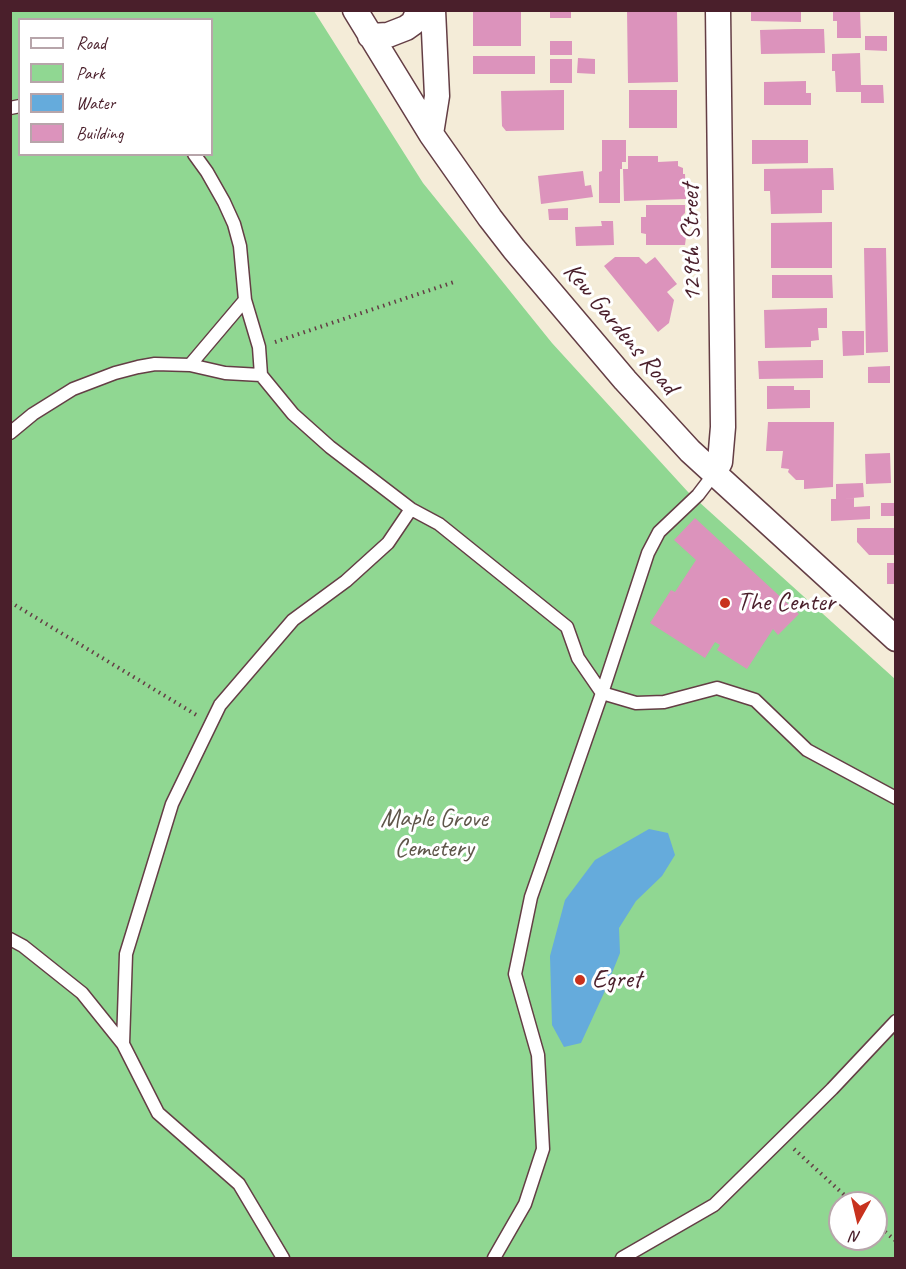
<!DOCTYPE html>
<style>
body{margin:0}
#map{position:relative;width:906px;height:1269px;overflow:hidden;background:#f4ecd8;font-family:Caveat,sans-serif}
canvas{display:block}
.frame{position:absolute;inset:0;border:12px solid #4a1f2b;pointer-events:none}
.legend{position:absolute;left:18px;top:18px;width:195px;height:138px;box-sizing:border-box;background:#fff;border:2px solid #b7a5aa;margin:0;padding:8px 10px;list-style:none;font-size:18px;color:#4a1f2b}
.legend li{display:flex;align-items:center;gap:12px;height:30px}
.legend b{width:30px;border:2px solid #b7a5aa}
.north{position:absolute;left:828px;top:1191px;width:60px;height:60px;box-sizing:border-box;background:#fff;border:2px solid #b7a5aa;border-radius:50%;rotate:188deg;font-size:16px;font-weight:700;line-height:24px;text-align:center;color:#4a1f2b}
.north::after{content:'';display:block;margin:auto;width:21px;height:27px;background:#c8321e;clip-path:polygon(50% 0,100% 100%,50% 72%,0 100%)}
</style>
<div id="map">
<canvas width="906" height="1269"></canvas>
<div class="frame"></div>
<ul class="legend">
<li><b style="height:8px;background:#fff"></b>Road</li>
<li><b style="height:16px;background:#90d792"></b>Park</li>
<li><b style="height:16px;background:#65abdc"></b>Water</li>
<li><b style="height:16px;background:#dc93bc"></b>Building</li>
</ul>
<div class="north">N</div>
</div>
<script>
const c = document.querySelector('canvas').getContext('2d');
c.lineJoin = 'round';
function fillPath(path, color) {
  c.fillStyle = color;
  c.fill(path, 'evenodd');
}
function poly(rows) {
  const path = new Path2D();
  for (const r of rows) {
    path.moveTo(r[0], r[1]);
    for (let i = 2; i < r.length; i += 2) path.lineTo(r[i], r[i + 1]);
  }
  return path;
}
function strokePath(path, color, width, dash) {
  c.strokeStyle = color;
  c.lineWidth = width;
  c.lineCap = dash ? 'butt' : 'round';
  c.setLineDash(dash || []);
  c.stroke(path);
}
function label(font, color, halo, rows, align = 'center') {
  c.font = font + ' Caveat,sans-serif';
  c.lineWidth = 6;
  c.setLineDash([]);
  c.textBaseline = 'middle';
  c.strokeStyle = halo;
  c.fillStyle = color;
  for (const [text, x, y, turn = 0] of rows) {
    c.save();
    c.translate(x, y);
    c.rotate((+turn || 0) * Math.PI / 180);
    c.textAlign = isNaN(turn) ? turn : align;
    if (halo) c.strokeText(text, 0, 0);
    c.fillText(text, 0, 0);
    c.restore();
  }
}
fillPath(poly([
 [10,11,314,11,423,183,552,343,688,492,895,679,895,1258,11,1258],
 [20,20,212,20,212,154,20,154],
 [840,1203,876,1203,876,1239,840,1239]
]), '#90d792');
fillPath(poly([
 [649,829,668,833,675,855,662,876,636,901,619,928,620,953,604,993,581,1043,564,1047,552,1025,550,956,565,900,595,860]
]), '#65abdc');
fillPath(poly([
 [550,10,571,10,571,18,550,18],
 [627,10,677,10,678,82,628,83],
 [751,10,801,10,801,22,751,21],
 [833,10,860,10,861,38,837,38,837,21,833,21],
 [473,11,521,11,521,46,473,46],
 [795,29,824,29,825,53,761,54,760,30],
 [865,36,887,36,887,51,865,50],
 [550,41,572,41,572,55,550,55],
 [860,53,861,85,883,85,884,103,861,103,861,92,836,92,835,71,832,71,832,54],
 [473,56,535,56,535,74,473,74],
 [578,58,595,59,595,74,577,73],
 [550,59,572,59,572,83,550,83],
 [806,81,806,93,811,93,811,105,764,105,764,82],
 [564,90,564,130,506,131,502,126,501,91],
 [629,90,677,90,677,128,629,128],
 [602,140,626,140,626,162,622,162,622,169,620,169,620,203,599,203,599,172,602,171],
 [752,140,808,140,808,163,752,164],
 [628,156,658,156,658,162,678,161,678,166,683,168,683,174,685,174,686,199,624,201,623,169,628,169],
 [833,168,834,190,822,190,822,213,771,214,770,191,764,191,764,169],
 [583,171,585,186,591,185,593,197,541,204,538,176],
 [646,205,685,205,685,213,681,217,681,234,686,237,685,245,646,245,646,234,641,233,641,217,646,217],
 [568,208,568,220,549,220,548,209],
 [601,221,613,221,614,245,576,246,575,227,602,226],
 [832,222,832,268,771,268,771,223],
 [864,248,886,248,888,352,866,353],
 [615,257,639,257,646,264,655,257,677,284,667,292,674,300,669,323,658,332,604,266],
 [772,275,832,275,833,298,772,298],
 [827,308,827,328,818,328,819,340,811,341,811,347,765,348,764,310],
 [842,331,864,331,864,355,843,356],
 [823,360,823,378,759,379,758,361],
 [890,366,890,383,868,383,868,367],
 [767,386,794,386,794,390,810,390,810,408,767,409],
 [768,422,834,422,833,487,804,489,804,480,796,480,788,472,789,469,781,468,783,451,766,451],
 [890,453,891,483,866,484,865,454],
 [863,483,864,497,842,499,854,498,854,507,870,506,870,519,831,521,831,499,836,499,836,484],
 [881,503,896,503,896,516,881,516],
 [695,518,799,614,778,635,773,629,747,669,717,650,720,645,715,642,705,658,650,623,671,590,675,592,696,560,674,540],
 [857,528,896,528,896,555,869,555,857,542],
 [887,563,896,563,896,584,887,584]
]), '#dc93bc');
const lane = poly([
 [10,108,20,106],
 [194,154,207,172,224,202,234,224,240,246,245,300,259,347,261,375,293,414,330,447,411,509,439,524,567,627,578,658,602,693,636,703,664,702,717,688,755,700,807,750,896,798],
 [190,365,245,300],
 [10,433,33,414,73,389,115,373,138,367,155,364,190,365,225,373,261,375],
 [10,939,23,946,82,993,123,1044],
 [283,1258,239,1184,158,1113,123,1044,126,954,172,804,220,705,293,620,346,581,388,543,411,509],
 [494,1258,525,1204,543,1149,538,1055,515,974,531,897,602,693,648,553,659,532,698,495,714,474],
 [622,1258,714,1205,832,1089,896,1021]
]);
const street = poly([
 [355,10,431,134,490,218,514,249,625,380,690,451,896,639],
 [370,36,388,35,406,28,413,23,419,10],
 [431,134,437,96,433,10],
 [714,474,720,462,723,427,718,10]
]);
strokePath(lane, '#643e45', 15);
strokePath(street, '#643e45', 27);
strokePath(poly([
 [275,342,457,281],
 [10,602,198,716],
 [794,1149,853,1203],
 [876,1224,896,1241]
]), '#643e45', 4, [1.5, 4.5]);
strokePath(lane, '#fff', 12);
strokePath(street, '#fff', 24);
for (const [x, y, r, color] of [
 [725,603,6,"#c8321e"],
 [580,980,6,"#c8321e"]
]) {
  const dot = new Path2D();
  dot.arc(x, y, r, 0, 2 * Math.PI);
  c.fillStyle = color;
  c.fill(dot);
  strokePath(dot, '#fff', 2);
}
label('26px', '#4a1f2b', '#fff', [
 ["129th Street",692,243,-91],
 ["Kew Gardens Road",620,329,50]
]);
label('26px', '#4a1f2b', '#fff', [
 ["The Center",737,603],
 ["Egret",592,980]
], 'left');
label('26px', '#5f564a', '#fff', [
 ["Maple Grove",434,819],
 ["Cemetery",434,849]
]);
</script>
